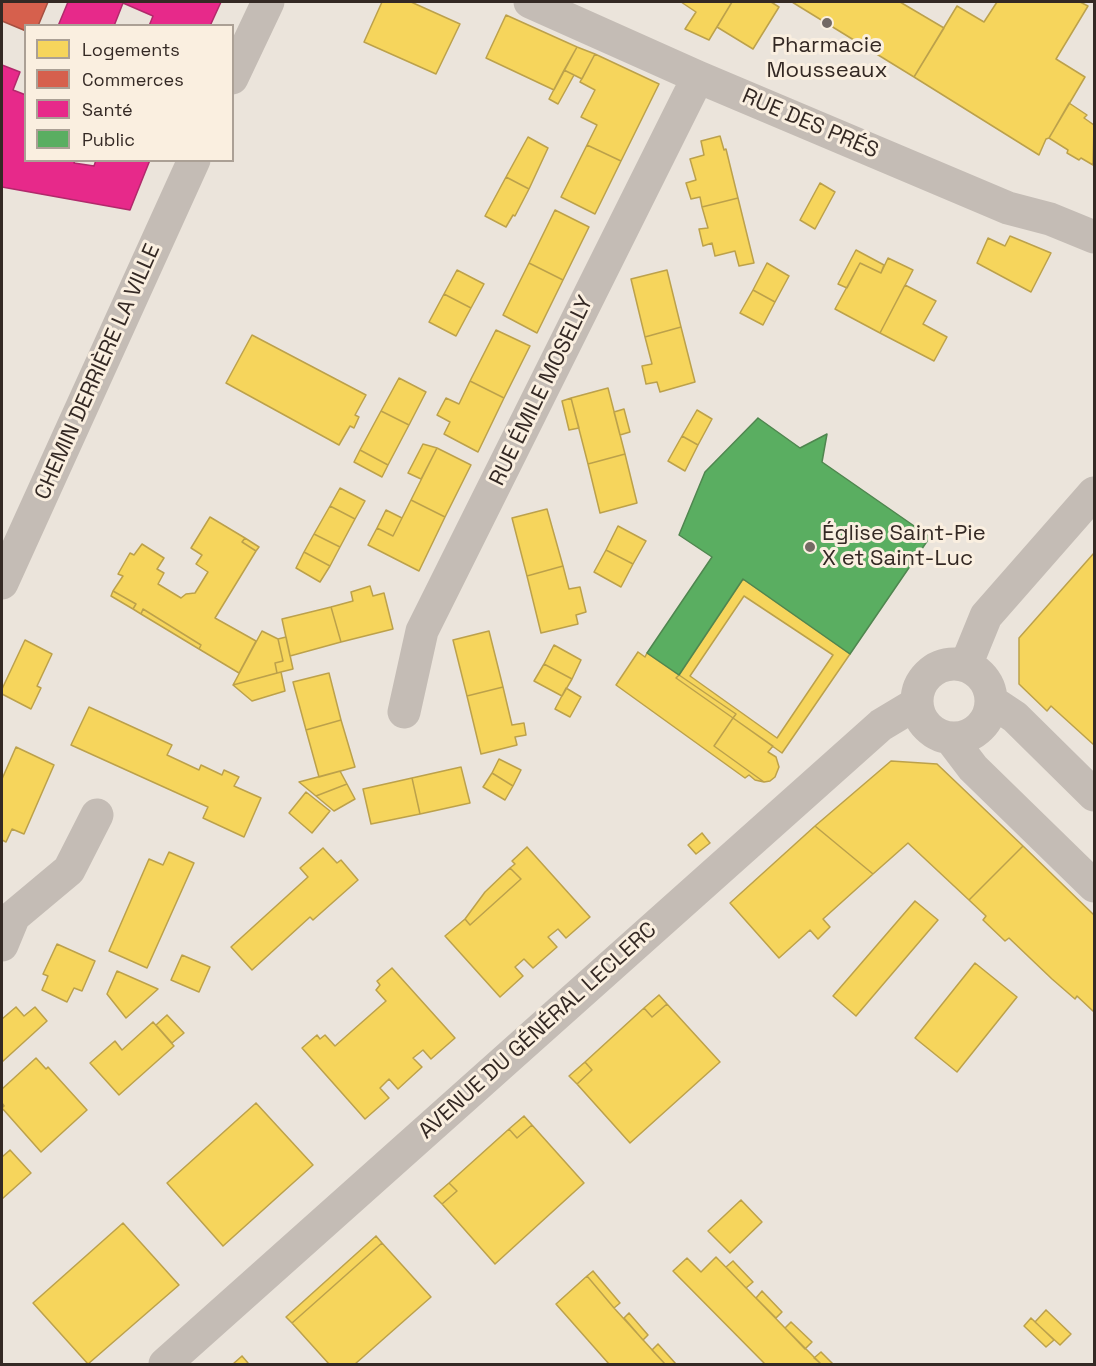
<!DOCTYPE html>
<meta charset="utf-8">
<style>
body{margin:0}
#map{position:relative;width:1096px;height:1366px;overflow:hidden;background:#ebe4db;font-family:"Space Grotesk",sans-serif}
canvas{display:block}
.frame{position:absolute;inset:0;border:3px solid #342924;pointer-events:none}
.legend{position:absolute;left:24px;top:24px;width:210px;height:138px;box-sizing:border-box;background:#faefe0;border:2px solid #aba095;margin:0;padding:8px 10px;list-style:none;font-size:18px;color:#342924}
.legend li{display:flex;align-items:center;gap:12px;height:30px}
.legend b{width:30px;border:2px solid #aba095}
</style>
<div id="map">
<canvas width="1096" height="1366"></canvas>
<div class="frame"></div>
<ul class="legend">
<li><b style="height:16px;background:#f6d55c"></b>Logements</li>
<li><b style="height:16px;background:#d6604d"></b>Commerces</li>
<li><b style="height:16px;background:#e7298a"></b>Santé</li>
<li><b style="height:16px;background:#5aae61"></b>Public</li>
</ul>
</div>
<script>
const c = document.querySelector('canvas').getContext('2d');
c.lineJoin = 'round';
function fillPath(path, color) {
  c.fillStyle = color;
  c.fill(path, 'evenodd');
}
function poly(rows) {
  const path = new Path2D();
  for (const r of rows) {
    if (r.length === 3) {
      path.moveTo(r[0] + r[2], r[1]);
      path.arc(r[0], r[1], r[2], 0, 2 * Math.PI);
      continue;
    }
    path.moveTo(r[0], r[1]);
    for (let i = 2; i < r.length; i += 2) path.lineTo(r[i], r[i + 1]);
  }
  return path;
}
function strokePath(path, color, width, dash) {
  c.strokeStyle = color;
  c.lineWidth = width;
  c.lineCap = dash ? 'butt' : 'round';
  c.setLineDash(dash || []);
  c.stroke(path);
}
function label(font, color, halo, rows, align = 'center') {
  c.font = font + ' "Space Grotesk",sans-serif';
  c.lineWidth = 6;
  c.setLineDash([]);
  c.textBaseline = 'middle';
  c.strokeStyle = halo;
  c.fillStyle = color;
  for (const [text, x, y, turn = 0] of rows) {
    c.save();
    c.translate(x, y);
    c.rotate((+turn || 0) * Math.PI / 180);
    c.textAlign = isNaN(turn) ? turn : align;
    if (halo) c.strokeText(text, 0, 0);
    c.fillText(text, 0, 0);
    c.restore();
  }
}
const homes = poly([
 [382,2,411,2,460,24,436,74,364,42,382,2],
 [681,2,732,2,709,40,685,29,696,12,681,2],
 [732,2,771,2,779,7,753,49,717,27,732,2],
 [792,2,900,2,944,28,914,77,792,2],
 [997,2,1080,2,1088,6,1056,59,1085,77,1049,138,1046,139,1039,155,914,77,957,6,984,22,997,2],
 [506,15,577,47,554,90,486,58,506,15],
 [577,47,595,54,582,79,564,70,577,47],
 [595,54,659,84,621,161,587,145,597,125,581,117,595,90,580,82,595,54],
 [564,70,574,75,558,104,549,99,564,70],
 [1069,103,1087,115,1084,118,1094,125,1093,165,1081,158,1079,160,1067,153,1068,150,1049,138,1069,103],
 [720,136,724,150,726,149,738,198,702,207,700,197,691,199,686,183,696,180,690,159,704,155,701,141,720,136],
 [528,137,548,148,529,189,506,177,528,137],
 [587,145,621,161,595,214,561,197,587,145],
 [506,177,529,189,515,216,513,215,506,227,485,216,506,177],
 [820,183,835,192,815,229,800,220,820,183],
 [738,198,754,263,739,266,735,251,715,256,712,243,703,246,699,229,708,228,702,207,738,198],
 [555,210,589,227,563,280,529,263,555,210],
 [1010,236,1051,253,1031,292,977,263,988,238,1005,246,1010,236],
 [856,250,884,265,881,273,860,263,847,288,838,284,856,250],
 [888,258,913,270,880,333,835,309,860,263,881,273,888,258],
 [529,263,563,280,537,333,503,315,529,263],
 [767,263,789,276,775,302,753,290,767,263],
 [457,270,484,284,471,308,444,294,457,270],
 [667,270,681,327,645,337,631,279,667,270],
 [905,285,936,301,923,324,947,337,934,361,880,333,905,285],
 [753,290,775,302,763,325,740,313,753,290],
 [444,294,471,308,456,336,429,322,444,294],
 [681,327,695,382,660,392,657,382,646,384,642,366,652,364,645,337,681,327],
 [496,330,530,346,504,398,470,381,496,330],
 [252,335,366,395,355,415,359,417,354,428,350,426,339,445,226,383,252,335],
 [399,378,426,392,409,425,381,411,399,378],
 [470,381,504,398,478,452,444,434,450,422,437,415,446,398,459,404,470,381],
 [608,388,625,454,588,464,571,398,608,388],
 [571,398,579,428,569,430,562,401,571,398],
 [624,409,630,432,620,435,614,412,624,409],
 [697,410,712,419,698,445,682,436,697,410],
 [381,411,409,425,388,465,360,450,381,411],
 [682,436,698,445,685,471,668,461,682,436],
 [423,444,437,448,421,479,408,473,423,444],
 [437,448,471,465,445,517,411,500,437,448],
 [360,450,388,465,382,477,354,462,360,450],
 [625,454,637,503,600,513,588,464,625,454],
 [340,488,365,501,355,519,330,506,340,488],
 [411,500,445,517,419,571,368,545,377,528,393,536,411,500],
 [330,506,355,519,340,547,314,534,330,506],
 [547,509,563,566,527,576,512,518,547,509],
 [386,510,402,518,393,536,377,528,386,510],
 [210,517,245,538,242,542,256,551,215,618,256,641,239,673,199,649,201,645,143,609,141,614,133,609,136,604,113,591,123,576,118,574,130,553,134,555,142,544,164,558,157,569,164,573,158,584,181,598,186,594,195,593,208,572,196,564,202,555,191,548,210,517],
 [618,526,646,541,633,564,606,550,618,526],
 [314,534,340,547,330,566,304,552,314,534],
 [245,538,259,547,256,551,242,542,245,538],
 [606,550,633,564,621,587,594,572,606,550],
 [304,552,330,566,320,582,296,568,304,552],
 [1094,553,1094,745,1051,706,1047,711,1019,684,1019,638,1094,553],
 [563,566,569,589,580,587,586,612,576,615,578,624,541,633,527,576,563,566],
 [743,579,850,654,782,753,733,718,736,714,679,675,743,579],
 [744,596,833,655,777,738,690,676,744,596],
 [370,586,373,596,384,593,393,629,341,642,331,607,353,601,351,592,370,586],
 [113,591,136,604,133,609,111,596,113,591],
 [331,607,341,642,290,656,282,619,331,607],
 [143,609,201,645,199,649,141,614,143,609],
 [262,631,278,639,283,661,275,663,277,673,233,685,262,631],
 [489,631,503,687,467,696,453,640,489,631],
 [286,637,293,669,277,673,275,663,283,661,278,639,286,637],
 [25,640,52,654,37,686,41,688,31,709,2,694,2,689,25,640],
 [554,645,581,660,572,679,544,664,554,645],
 [638,652,645,657,647,653,679,675,676,678,733,718,714,746,764,782,755,780,749,775,745,778,616,685,638,652],
 [544,664,572,679,562,696,534,681,544,664],
 [281,672,285,691,252,701,233,685,281,672],
 [329,673,341,720,306,730,293,682,329,673],
 [679,675,736,714,733,718,676,678,679,675],
 [503,687,512,725,524,723,526,735,515,737,517,745,481,754,467,696,503,687],
 [566,688,581,697,570,717,555,709,566,688],
 [89,707,172,745,167,755,199,770,201,765,222,775,224,770,239,777,234,786,261,798,244,837,203,818,208,807,71,745,89,707],
 [733,718,773,746,768,752,776,757,779,767,775,777,770,781,764,782,714,746,733,718],
 [341,720,355,767,319,777,306,730,341,720],
 [16,747,54,765,24,834,12,829,6,842,2,840,2,779,16,747],
 [499,759,521,770,513,786,492,773,499,759],
 [891,761,937,764,1023,846,969,900,908,843,873,874,815,826,891,761],
 [461,767,470,803,420,814,412,778,461,767],
 [340,771,347,784,316,796,299,782,340,771],
 [492,773,513,786,505,800,483,787,492,773],
 [412,778,420,814,371,824,363,789,412,778],
 [347,784,355,799,334,811,316,796,347,784],
 [306,792,330,811,312,833,289,813,306,792],
 [815,826,873,874,823,919,830,927,818,939,810,930,779,958,730,903,815,826],
 [702,833,710,843,696,854,688,845,702,833],
 [1023,846,1094,915,1094,1012,1077,996,1075,999,1052,979,1009,938,1005,941,983,920,986,916,969,900,1023,846],
 [527,847,590,917,566,938,558,929,548,937,557,947,533,968,524,959,515,967,523,976,500,997,445,936,465,919,470,925,521,879,510,868,515,864,512,861,527,847],
 [323,848,337,863,341,860,358,880,313,920,310,917,252,970,231,947,308,877,300,868,323,848],
 [169,852,194,863,147,968,109,951,149,859,163,865,169,852],
 [510,868,521,879,470,925,465,919,485,892,510,868],
 [915,901,938,920,856,1016,833,996,915,901],
 [57,944,95,961,82,991,74,988,67,1002,42,990,48,976,43,974,57,944],
 [182,955,210,967,199,992,171,980,182,955],
 [975,963,1017,997,957,1072,915,1038,975,963],
 [392,968,455,1038,431,1059,423,1050,413,1058,422,1067,398,1089,389,1079,380,1088,389,1098,365,1119,302,1048,317,1035,320,1039,325,1035,335,1046,386,1001,376,990,380,985,377,981,392,968],
 [117,971,158,989,126,1018,107,994,117,971],
 [659,995,667,1004,652,1017,644,1008,659,995],
 [667,1004,720,1062,630,1143,577,1084,592,1070,585,1062,644,1008,652,1017,667,1004],
 [16,1007,24,1016,35,1007,47,1021,2,1062,2,1019,16,1007],
 [167,1015,184,1033,172,1043,156,1025,167,1015],
 [153,1022,174,1046,119,1095,90,1063,115,1041,122,1050,153,1022],
 [36,1058,46,1069,48,1067,87,1110,41,1152,2,1108,4,1106,2,1103,2,1089,36,1058],
 [585,1062,592,1070,577,1084,569,1076,585,1062],
 [256,1103,313,1165,223,1246,167,1183,256,1103],
 [524,1116,532,1125,517,1138,509,1129,524,1116],
 [532,1125,584,1183,495,1264,442,1204,457,1191,449,1183,509,1129,517,1138,532,1125],
 [10,1150,31,1173,2,1199,2,1157,10,1150],
 [449,1183,457,1191,442,1204,434,1196,449,1183],
 [741,1200,762,1222,730,1253,708,1231,741,1200],
 [123,1223,179,1285,88,1364,33,1303,123,1223],
 [376,1236,382,1243,292,1323,286,1317,376,1236],
 [382,1243,431,1297,355,1364,329,1364,292,1323,382,1243],
 [716,1257,785,1328,821,1364,765,1364,673,1271,687,1258,701,1272,716,1257],
 [733,1261,753,1282,746,1288,726,1267,733,1261],
 [593,1271,620,1303,614,1308,587,1276,593,1271],
 [587,1276,614,1308,665,1364,609,1364,556,1304,587,1276],
 [762,1291,782,1312,776,1318,756,1298,762,1291],
 [1046,1310,1071,1334,1060,1345,1035,1322,1046,1310],
 [629,1313,648,1335,643,1340,624,1318,629,1313],
 [1031,1318,1054,1340,1046,1347,1024,1326,1031,1318],
 [791,1322,812,1342,805,1349,785,1328,791,1322],
 [658,1344,676,1364,665,1364,652,1350,658,1344],
 [821,1352,833,1364,821,1364,814,1358,821,1352],
 [242,1356,248,1363,246,1364,233,1364,242,1356]
]);
fillPath(homes, '#f6d55c');
strokePath(homes, '#bca14b', 1.5);
const shops = poly([
 [2,2,48,2,38,26,26,26,26,31,2,21,2,2]
]);
fillPath(shops, '#d6604d');
strokePath(shops, '#a55041', 1.5);
const health = poly([
 [68,2,221,2,210,26,149,26,153,16,123,3,114,26,58,26,68,2],
 [2,65,20,72,13,90,26,95,26,160,75,160,74,163,94,166,96,160,150,160,130,210,2,187,2,65]
]);
fillPath(health, '#e7298a');
strokePath(health, '#b1296b', 1.5);
const public = poly([
 [758,418,800,448,827,434,822,462,930,537,850,654,743,579,679,675,647,653,712,557,679,535,705,472,758,418]
]);
fillPath(public, '#5aae61');
strokePath(public, '#4f864f', 1.5);
strokePath(poly([
 [530,2,698,77,1008,208,1050,219,1094,237],
 [232,78,268,2],
 [2,583,194,160],
 [954,701,37],
 [966,665,986,616,1094,493],
 [991,701,1015,717,1094,795],
 [404,712,422,631,698,77],
 [951,739,973,768,1094,886],
 [2,945,14,916,69,870,97,815],
 [165,1364,881,725,916,704]
]), '#c4bcb5', 33);
for (const [x, y, r, color] of [
 [827,23,6,"#746a64"],
 [810,547,6,"#746a64"]
]) {
  const dot = new Path2D();
  dot.arc(x, y, r, 0, 2 * Math.PI);
  c.fillStyle = color;
  c.fill(dot);
  strokePath(dot, '#faefe0', 2);
}
label('22px', '#342924', '#faefe0', [
 ["Pharmacie",827,46],
 ["Mousseaux",827,71],
 ["Église Saint-Pie",822,534,"left"],
 ["X et Saint-Luc",822,559,"left"]
]);
label('22px', '#342924', '#faefe0', [
 ["RUE DES PRÉS",810,124,23],
 ["CHEMIN DERRIÈRE LA VILLE",98,372,-66],
 ["RUE ÉMILE MOSELLY",542,391,-64],
 ["AVENUE DU GÉNÉRAL LECLERC",538,1031,-42]
]);
</script>
